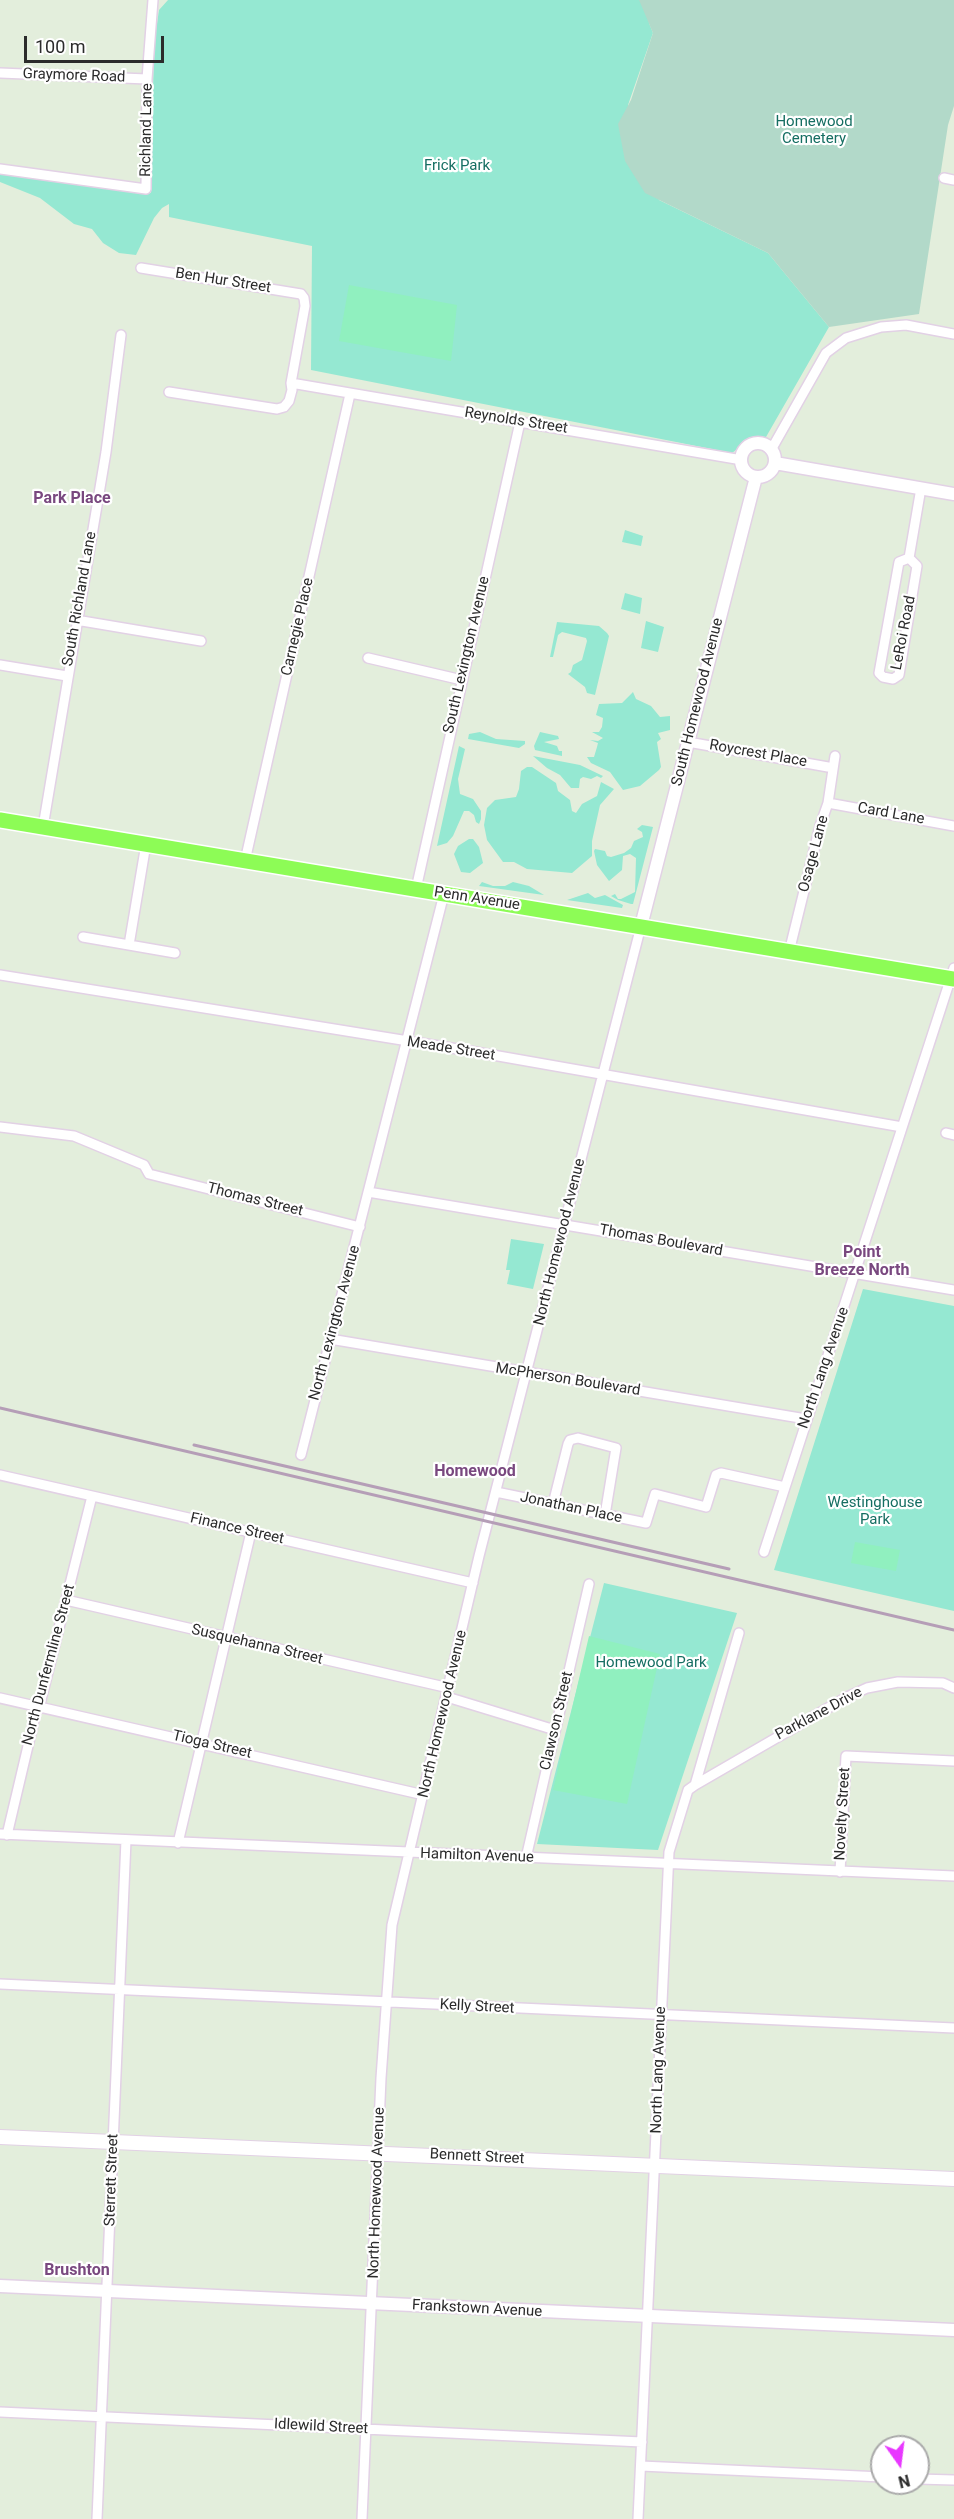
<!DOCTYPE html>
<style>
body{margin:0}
#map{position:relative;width:954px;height:2519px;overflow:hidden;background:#e3eedc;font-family:Roboto,sans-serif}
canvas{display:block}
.north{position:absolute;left:870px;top:2435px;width:60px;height:60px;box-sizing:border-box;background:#fff;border:2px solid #aaa;border-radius:50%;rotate:166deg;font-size:16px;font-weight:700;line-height:24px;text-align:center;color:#2b2b2b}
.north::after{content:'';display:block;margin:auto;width:21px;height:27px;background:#e838ff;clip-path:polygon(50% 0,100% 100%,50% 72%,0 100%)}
.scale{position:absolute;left:24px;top:36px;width:140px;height:27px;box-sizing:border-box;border:3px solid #2b2b2b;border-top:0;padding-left:8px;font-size:18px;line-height:21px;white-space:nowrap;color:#2b2b2b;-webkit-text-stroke:4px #fff;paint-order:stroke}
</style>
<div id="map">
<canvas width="954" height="2519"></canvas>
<div class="north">N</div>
<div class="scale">100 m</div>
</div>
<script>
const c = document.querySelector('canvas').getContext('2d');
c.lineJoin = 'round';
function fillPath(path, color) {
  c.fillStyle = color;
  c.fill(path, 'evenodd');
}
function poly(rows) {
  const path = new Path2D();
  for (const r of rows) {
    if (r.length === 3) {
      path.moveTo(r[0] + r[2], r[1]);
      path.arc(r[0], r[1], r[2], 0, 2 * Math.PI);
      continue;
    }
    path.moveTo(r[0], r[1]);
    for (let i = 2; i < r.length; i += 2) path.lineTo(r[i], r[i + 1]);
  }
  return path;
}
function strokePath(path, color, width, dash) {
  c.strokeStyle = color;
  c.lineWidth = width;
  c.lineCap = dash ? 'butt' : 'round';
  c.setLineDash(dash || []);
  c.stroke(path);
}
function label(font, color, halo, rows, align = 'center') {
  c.font = font + ' Roboto,sans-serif';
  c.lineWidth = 4.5;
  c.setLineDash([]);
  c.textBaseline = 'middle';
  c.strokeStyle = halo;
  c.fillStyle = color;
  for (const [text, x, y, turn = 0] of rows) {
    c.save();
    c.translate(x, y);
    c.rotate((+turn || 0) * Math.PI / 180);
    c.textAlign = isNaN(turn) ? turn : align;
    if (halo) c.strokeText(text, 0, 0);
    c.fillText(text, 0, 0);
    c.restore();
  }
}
fillPath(poly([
 [168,0,648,0,649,23,653,33,628,105,659,200,768,253,829,327,766,437,748,441,732,453,311,370,312,246,169,217,169,204,162,208,154,218,136,255,119,253,103,243,92,229,74,224,40,198,0,182,0,171,151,193,154,44,159,10],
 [625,530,643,536,641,546,622,542],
 [625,593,642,598,640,614,621,609],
 [646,621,664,627,658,652,641,648],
 [557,622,599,626,607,633,609,636,595,695,587,693,585,687,568,674,571,672,573,665,582,660,587,641,586,638,562,632,558,635,553,657,550,657],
 [633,692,636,699,651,706,660,717,670,716,670,730,658,733,661,739,657,742,661,767,659,770,640,786,623,790,610,772,591,763,587,757,594,757,597,747,598,743,590,740,598,741,603,738,592,732,599,732,602,727,603,718,596,715,599,704,622,703],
 [480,732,496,739,525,741,525,744,519,748,468,739,469,734],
 [540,732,558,736,559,739,544,742,557,746,559,751,562,751,562,756,535,750,534,746],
 [459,746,465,749,458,779,460,794,473,799,481,811,481,819,479,824,476,822,474,815,469,811,464,811,453,836,447,843,437,846],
 [533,756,580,765,603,776,601,778,597,776,591,779,583,777,580,779,579,788,571,788,560,775,547,768],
 [527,767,532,767,556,783,558,791,570,800,572,811,576,813,582,804,597,796,601,782,614,789,600,805,592,841,592,856,572,873,527,869,514,862,503,862,487,840,484,825,487,808,495,800,516,797,519,789,521,771],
 [642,825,653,827,633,904,631,904,618,900,611,896,615,894,618,899,621,899,635,892,636,858,630,854,623,856,622,870,609,881,597,865,594,851,595,849,605,851,607,856,611,857,624,853,631,848,634,841,643,837,642,832,637,829],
 [469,839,473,839,479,847,483,863,470,873,461,872,454,854,458,846],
 [482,882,493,886,505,886,513,882,529,886,544,895,479,886],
 [588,893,595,898,605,895,623,905,622,908,567,900],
 [511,1239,544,1244,533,1289,507,1284,510,1270,506,1270],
 [863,1289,954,1306,954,1611,774,1570],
 [604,1583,737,1613,658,1850,537,1844]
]), '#95e8d2');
fillPath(poly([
 [639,0,954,0,954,106,948,125,919,314,829,327,768,253,645,193,625,161,618,124,631,100,653,33]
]), '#b2d9c9');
fillPath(poly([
 [349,285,457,305,451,361,339,341],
 [855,1542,900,1550,896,1571,851,1563],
 [589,1636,660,1654,627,1804,553,1790]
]), '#90f0bf');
const minor = poly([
 [0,73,147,79],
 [0,169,146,189,147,79,153,0],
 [944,178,954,180],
 [141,268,301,294,304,298,305,306,291,383,292,390,289,401,284,407,277,409,169,392],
 [291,383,742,460],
 [771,450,826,353,846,338,881,327,906,325,954,334],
 [909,558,917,566,899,675,893,679,883,677,879,673,899,562,909,558,921,488],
 [76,620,201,641],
 [368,658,462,680],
 [0,665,67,676],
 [688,742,828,767],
 [828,803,954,826],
 [43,827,106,452,121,335],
 [245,861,350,394],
 [416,889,520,422],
 [83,937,175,953],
 [129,945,146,844],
 [789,952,820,826,828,803,835,756],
 [0,975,470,1051,902,1127],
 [0,1127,74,1136,144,1165,149,1174,360,1227],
 [946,1133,954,1135],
 [368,1192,954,1290],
 [330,1339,806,1419],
 [301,1455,444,894],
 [0,1475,473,1583],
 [496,1492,646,1523,655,1494,706,1507,716,1475,721,1473,785,1487],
 [553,1504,568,1444,570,1440,578,1438,616,1448,605,1515],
 [764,1552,954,968],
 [66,1600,449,1688],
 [447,1697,555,1730],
 [0,1698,424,1795],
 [695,1785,847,1697,867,1688,898,1682,943,1683,954,1688],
 [0,1834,954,1876],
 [7,1835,36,1712,41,1700,92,1496],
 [178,1843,251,1532],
 [526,1858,589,1584],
 [840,1872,846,1756,954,1761],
 [0,1984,954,2028],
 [0,2412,642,2442],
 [641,2466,882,2477],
 [918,2479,954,2480],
 [97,2519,126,1840],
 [362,2519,381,2078,392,1925,479,1556,641,926],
 [638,2519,669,1852,688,1790,695,1785,739,1633]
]);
const tertiary = poly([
 [758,460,17],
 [775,463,954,494],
 [641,926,756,477],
 [0,2286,954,2330]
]);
const secondary = poly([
 [0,2137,954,2179]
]);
const trunk = poly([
 [0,820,954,979]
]);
strokePath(minor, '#e2d1e5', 12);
strokePath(tertiary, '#e2d1e5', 15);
strokePath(secondary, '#e2d1e5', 16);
strokePath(trunk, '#fff', 18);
strokePath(minor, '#fff', 9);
strokePath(tertiary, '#fff', 12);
strokePath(secondary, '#fff', 14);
strokePath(trunk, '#8dfc56', 15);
strokePath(poly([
 [0,1408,954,1630],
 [194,1445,729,1569]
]), '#b59eb7', 3);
label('15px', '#2b2b2b', '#fff', [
 ["Graymore Road",74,76,2],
 ["Richland Lane",147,130,-89],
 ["Ben Hur Street",223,281,9],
 ["Reynolds Street",516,421,9],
 ["South Richland Lane",80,599,-80],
 ["Carnegie Place",298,627,-77],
 ["LeRoi Road",904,633,-79],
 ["South Lexington Avenue",467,655,-77],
 ["South Homewood Avenue",698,702,-76],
 ["Roycrest Place",758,754,10],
 ["Card Lane",891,814,10],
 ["Osage Lane",814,854,-75],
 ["Penn Avenue",477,899,9],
 ["Meade Street",451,1049,9],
 ["Thomas Street",255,1200,14],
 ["Thomas Boulevard",661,1241,10],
 ["North Homewood Avenue",560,1242,-76],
 ["North Lexington Avenue",335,1323,-75],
 ["North Lang Avenue",824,1368,-71],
 ["McPherson Boulevard",568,1380,9],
 ["Jonathan Place",571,1508,12],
 ["Finance Street",237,1529,13],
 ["Susquehanna Street",257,1645,13],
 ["North Dunfermline Street",49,1665,-75],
 ["North Homewood Avenue",443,1714,-77],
 ["Parklane Drive",819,1714,-28],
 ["Clawson Street",557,1721,-77],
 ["Tioga Street",212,1745,13],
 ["Novelty Street",843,1814,-87],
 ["Hamilton Avenue",477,1856,2],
 ["Kelly Street",477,2007,3],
 ["North Lang Avenue",659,2070,-88],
 ["Bennett Street",477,2157,3],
 ["Sterrett Street",112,2180,-88],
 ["North Homewood Avenue",377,2193,-88],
 ["Frankstown Avenue",477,2309,3],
 ["Idlewild Street",321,2427,3]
]);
label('15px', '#156e62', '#fff', [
 ["Homewood",814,122],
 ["Cemetery",814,139],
 ["Frick Park",457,166],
 ["Westinghouse",875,1503],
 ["Park",875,1520],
 ["Homewood Park",651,1663]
]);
label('bold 16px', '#79487f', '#fff', [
 ["Park Place",72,499],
 ["Point",862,1253],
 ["Breeze North",862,1271],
 ["Homewood",475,1472],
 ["Brushton",77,2271]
]);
</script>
